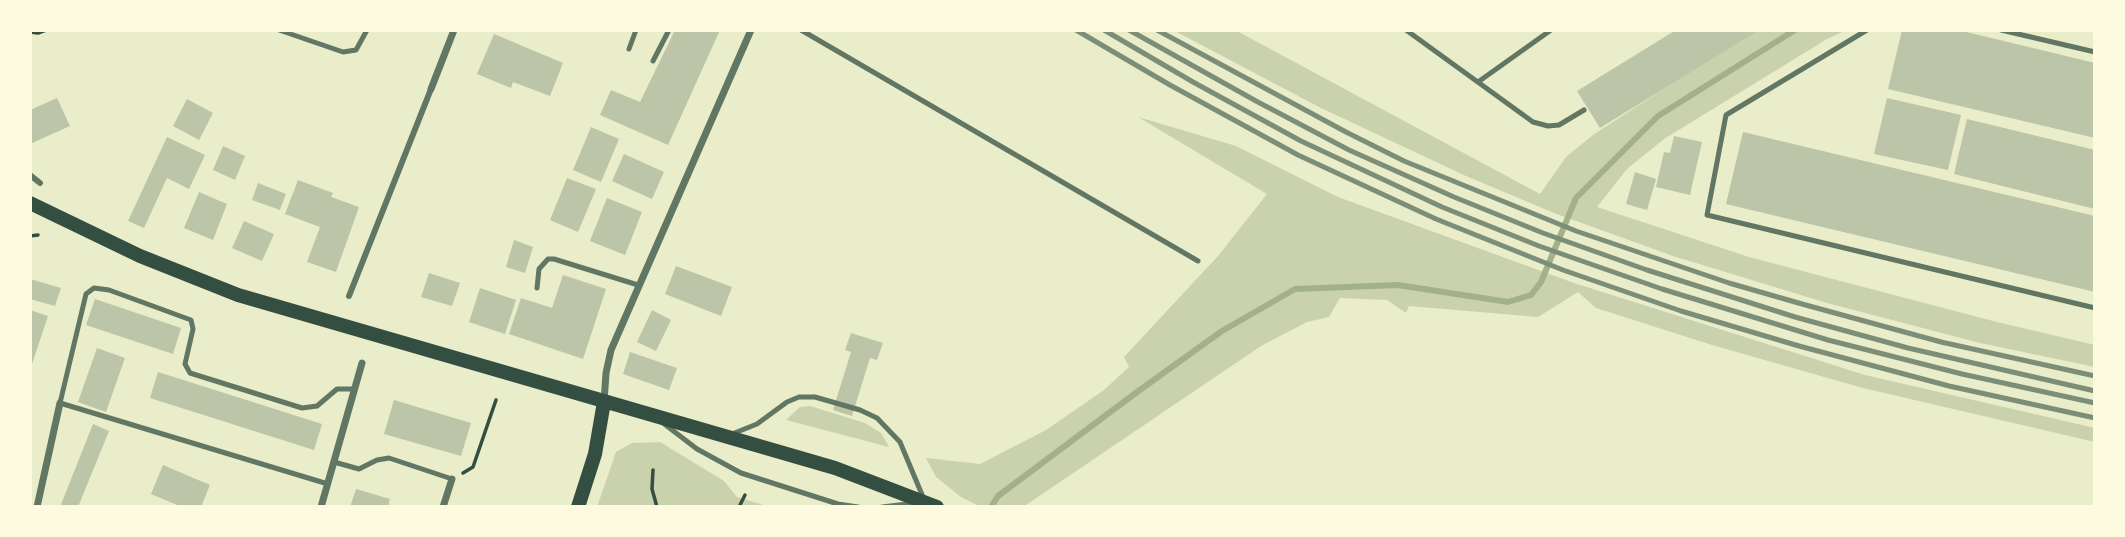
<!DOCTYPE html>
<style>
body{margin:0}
#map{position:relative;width:2125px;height:537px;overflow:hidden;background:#e9edc9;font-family:"Roboto Condensed",sans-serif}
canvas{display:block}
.frame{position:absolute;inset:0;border:32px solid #fefae0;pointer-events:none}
</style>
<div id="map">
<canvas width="2125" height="537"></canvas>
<div class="frame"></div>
</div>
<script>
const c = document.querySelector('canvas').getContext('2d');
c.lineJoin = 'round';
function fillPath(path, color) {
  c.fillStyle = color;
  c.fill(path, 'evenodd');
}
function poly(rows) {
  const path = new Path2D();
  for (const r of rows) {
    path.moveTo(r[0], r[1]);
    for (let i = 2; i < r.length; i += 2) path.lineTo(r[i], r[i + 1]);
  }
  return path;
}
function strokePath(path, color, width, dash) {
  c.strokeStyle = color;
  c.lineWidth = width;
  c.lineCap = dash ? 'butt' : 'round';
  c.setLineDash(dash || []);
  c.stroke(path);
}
fillPath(poly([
 [1173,30,1235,30,1540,194,1566,157,1593,135,1753,30,1847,30,1827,39,1664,139,1627,169,1597,207,1749,257,1997,322,2095,345,2095,367,1980,343,1827,303,1673,256,1554,213,1466,176,1321,108],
 [1138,117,1236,146,1338,197,1574,283,1865,375,2095,428,2095,442,1863,388,1712,345,1596,308,1578,292,1538,317,1409,306,1406,313,1387,300,1340,298,1329,317,1307,322,1261,346,1023,507,981,507,961,497,936,477,926,458,980,464,1046,430,1104,390,1129,367,1124,357,1218,256,1267,194],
 [810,406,865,423,881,433,889,447,786,420,800,407],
 [660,442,724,481,737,497,770,507,597,507,616,452,632,443]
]), '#cad2ad');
strokePath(poly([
 [991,507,998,496,1137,392,1222,331,1295,289,1398,285,1508,302,1531,295,1541,282,1576,198,1658,116,1795,30]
]), '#a3b18a', 6);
fillPath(poly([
 [675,30,720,30,668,145,600,115,611,90,640,102],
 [1676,30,1759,30,1600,128,1577,91],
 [1902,30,1958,30,2095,63,2095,138,1888,89],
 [494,34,563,63,550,96,513,82,511,88,477,74],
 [57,98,70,126,30,144,30,110],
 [1887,98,1961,115,1948,170,1874,154],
 [187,99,213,113,199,140,173,126],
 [1967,119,2095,150,2095,209,1954,174],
 [591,127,619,139,601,182,573,170],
 [1743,132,2095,216,2095,292,1726,204],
 [1674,136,1702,142,1690,195,1656,187,1664,152,1670,153],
 [167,137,205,155,189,189,167,178,144,228,128,221],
 [223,146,245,156,235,180,213,170],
 [624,154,664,172,652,199,612,181],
 [1635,172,1656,179,1647,210,1626,204],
 [567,178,596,189,578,232,550,220],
 [298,180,333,193,331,197,359,207,336,272,307,262,320,227,285,214],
 [258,183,286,194,280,210,252,200],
 [199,192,227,204,213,240,184,228],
 [607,198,642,212,625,255,590,241],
 [244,221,274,234,262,261,232,248],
 [514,240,533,247,525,273,506,267],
 [676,266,732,287,721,316,665,294],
 [429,273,460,283,452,306,421,297],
 [563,275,606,289,583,359,509,334,521,298,552,308],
 [30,279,61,288,55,306,30,299],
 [480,288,516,300,505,334,469,322],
 [95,299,181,328,173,354,86,325],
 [30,310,48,316,30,370],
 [652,310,671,320,656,351,637,342],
 [851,333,883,343,877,360,870,358,852,416,833,410,851,352,845,350],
 [97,348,125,358,106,412,78,402],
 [630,352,677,368,669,390,623,374],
 [158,372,322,424,314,450,150,398],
 [394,400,471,423,461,456,384,434],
 [93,424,109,431,78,507,60,507],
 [163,465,210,485,201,507,182,507,151,494],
 [356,489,390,499,388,507,350,507]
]), '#bcc5a7');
strokePath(poly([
 [30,32,38,33,46,30],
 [30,236,38,235],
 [653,470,652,489,657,507],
 [463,473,473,467,496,400],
 [739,507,745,495]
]), '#344e41', 3.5);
strokePath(poly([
 [279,30,343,52,356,50,367,30],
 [801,30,1198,261],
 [1406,30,1533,122,1548,126,1559,125,1584,110],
 [1867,30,1726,115,1707,215,2095,308],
 [2001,30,2095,52],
 [629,49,636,30],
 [653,61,669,30],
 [1478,82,1551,30],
 [537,288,539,269,548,259,554,259,638,285],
 [663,423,697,449,741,473,838,504,858,507],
 [732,434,757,424,787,402,799,397,815,397,860,410,877,418,900,442,923,497],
 [334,462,359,469,377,460,389,458,452,479],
 [328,484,60,403,86,294,94,288,109,290,191,320,193,329,185,364,190,373,302,408,317,406,337,389,354,389],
 [882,507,916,503]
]), '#617663', 5);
strokePath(poly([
 [30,175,40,183],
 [349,296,431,89]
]), '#617663', 6);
strokePath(poly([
 [431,89,454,30],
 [604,402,606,373,611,350,751,30],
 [37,507,60,403],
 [321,507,362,363],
 [443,507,452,479]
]), '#617663', 7);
strokePath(poly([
 [30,203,140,256,238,295,835,468,937,507],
 [578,507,595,454,604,402]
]), '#344e41', 14);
strokePath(poly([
 [1076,30,1170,85,1298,155,1436,219,1563,270,1681,311,1799,346,1949,386,2095,418],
 [1104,30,1193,82,1301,141,1442,207,1539,246,1662,289,1828,340,1962,374,2095,403],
 [1129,30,1256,101,1349,150,1454,197,1543,233,1647,270,1795,317,1908,348,2095,391],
 [1157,30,1346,132,1404,161,1576,231,1729,283,1802,304,1941,342,2095,376]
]), '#7c8e77', 5);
</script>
